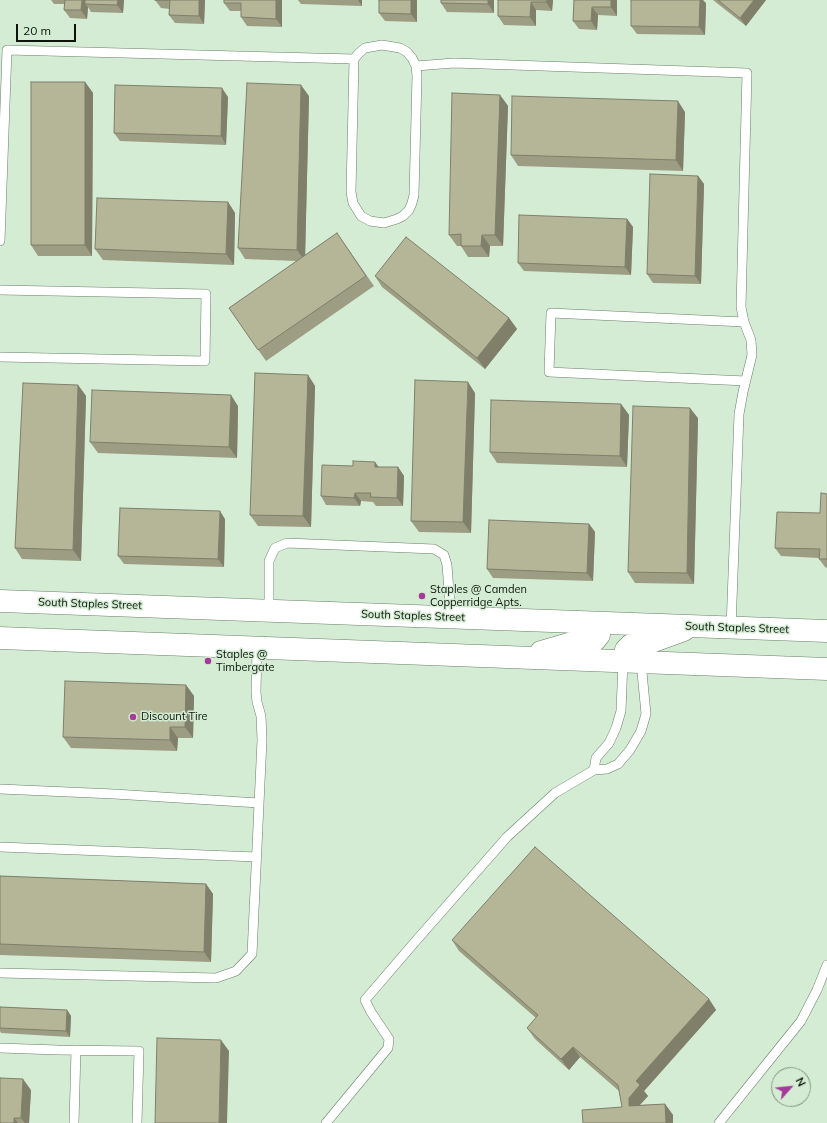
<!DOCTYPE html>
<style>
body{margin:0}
#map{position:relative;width:827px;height:1123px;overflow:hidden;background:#d4ecd3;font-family:Mulish,sans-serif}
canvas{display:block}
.north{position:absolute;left:771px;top:1067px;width:40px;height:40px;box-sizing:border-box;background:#d4ecd3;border:1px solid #849683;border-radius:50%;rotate:63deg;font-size:11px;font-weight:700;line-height:16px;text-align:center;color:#0c140b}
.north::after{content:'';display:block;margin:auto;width:14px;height:18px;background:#a53a9b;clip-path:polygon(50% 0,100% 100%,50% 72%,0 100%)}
.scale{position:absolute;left:16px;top:24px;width:60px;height:18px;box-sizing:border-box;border:2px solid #0c140b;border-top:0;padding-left:5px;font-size:12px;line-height:14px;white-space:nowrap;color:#0c140b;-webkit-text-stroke:3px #d4ecd3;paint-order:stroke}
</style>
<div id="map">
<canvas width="827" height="1123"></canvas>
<div class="north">N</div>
<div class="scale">20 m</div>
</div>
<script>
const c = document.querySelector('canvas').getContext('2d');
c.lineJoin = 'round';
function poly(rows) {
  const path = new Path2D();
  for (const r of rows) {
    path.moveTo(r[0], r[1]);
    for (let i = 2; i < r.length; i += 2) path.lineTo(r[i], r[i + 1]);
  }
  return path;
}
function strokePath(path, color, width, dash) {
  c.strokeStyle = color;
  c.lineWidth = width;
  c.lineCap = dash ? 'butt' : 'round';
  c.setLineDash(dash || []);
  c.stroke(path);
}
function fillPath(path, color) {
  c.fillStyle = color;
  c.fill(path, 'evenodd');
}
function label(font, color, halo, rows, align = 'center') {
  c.font = font + ' Mulish,sans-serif';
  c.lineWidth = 3;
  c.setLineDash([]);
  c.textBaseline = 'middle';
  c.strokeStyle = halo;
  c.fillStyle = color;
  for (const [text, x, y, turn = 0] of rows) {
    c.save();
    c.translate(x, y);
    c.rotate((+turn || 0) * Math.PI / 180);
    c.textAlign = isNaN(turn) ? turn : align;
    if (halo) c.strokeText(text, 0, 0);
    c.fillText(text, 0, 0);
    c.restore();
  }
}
const lane = poly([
 [382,45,400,48,407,52,412,58,416,66,417,76,414,195,412,203,409,210,403,216,397,219,384,223,370,221,361,216,353,203,351,192,354,59,359,53,365,48,382,45],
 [416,66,454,63,747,73,741,307,744,322,751,340,752,355,743,392,739,414,731,628],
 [0,241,7,50,354,59],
 [0,290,206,294,205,361,0,357],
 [744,322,551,313,549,372,746,381],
 [269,611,269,561,275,548,287,543,434,549,444,555,447,565,451,617],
 [594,770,596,758,609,743,616,728,621,711,623,661],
 [0,789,114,794,259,803],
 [0,847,257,857],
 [0,973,216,978,236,971,252,954,262,740,261,716,257,702,256,692,257,648],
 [0,1048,58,1050,139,1051,137,1123],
 [74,1123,76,1050],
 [326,1123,388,1048,389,1039,371,1012,365,1000,414,943,507,837,555,793,594,770,607,769,618,764,630,750,641,731,646,714,641,662],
 [719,1123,801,1021,817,990,827,965]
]);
const primary = poly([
 [0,601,827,631],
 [0,638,827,669],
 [541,652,572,643,586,643,595,640,599,635,599,623],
 [623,661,626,650,631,645,638,642,651,642,684,630]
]);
strokePath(lane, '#697f68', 10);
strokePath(primary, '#697f68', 23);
strokePath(lane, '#fff', 9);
strokePath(primary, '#fff', 22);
fillPath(poly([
 [51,0,124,0,123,13,91,12,88,7,87,19,70,18,64,10,65,4,54,4],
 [155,0,205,0,204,24,175,23,169,15,170,9,161,8],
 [224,0,282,0,282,27,247,26,241,17,241,11,230,11,224,3],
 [298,0,362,0,362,6,301,4],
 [379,0,417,0,417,22,385,21,379,13],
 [441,0,494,0,494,13,447,12,441,3],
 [498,0,553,0,552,11,536,10,536,26,504,25,498,16],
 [574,0,617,0,617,16,598,15,597,30,579,29,573,21],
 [713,0,766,0,746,26],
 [706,3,705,35,637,34,631,26],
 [85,82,93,93,92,256,38,256,31,245],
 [500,95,508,106,503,246,490,246,489,257,468,257,461,246,457,246,449,235],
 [309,96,305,255,337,233,374,286,266,361,229,308,297,261,245,259,238,248],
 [228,97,226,145,120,141,114,133],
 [685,112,683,171,518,166,511,155],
 [698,176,704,184,701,284,653,283,647,274],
 [228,202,235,213,234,265,103,260,95,249],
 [627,219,633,227,631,275,524,271,518,263],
 [375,276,509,318,517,329,485,369,382,287],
 [308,375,315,386,311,527,258,526,250,515],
 [78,385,86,396,81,561,22,559,15,548],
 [475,393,471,533,419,532,411,521],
 [621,404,629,415,627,467,497,463,490,452],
 [238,406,237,458,98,453,90,442],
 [698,418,694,584,635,583,628,572],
 [379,467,398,467,404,476,403,506,376,506,373,502,361,501,360,506,326,505,321,496],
 [827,494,827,568,825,567,819,559,819,558,781,556,775,548,820,513],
 [225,519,224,567,124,564,118,556],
 [589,524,595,532,593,581,493,578,487,569],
 [186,685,194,696,193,738,178,738,177,751,71,748,63,737],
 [0,876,206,884,213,894,211,962,0,955],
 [452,940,709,999,716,1010,644,1091,648,1096,640,1105,665,1104,673,1115,673,1123,583,1123,622,1107,619,1091,580,1057,569,1070,535,1039,527,1028,536,1018,459,951],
 [0,1007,67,1010,71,1016,70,1037,1,1033,0,1031],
 [31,1090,29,1123,0,1123]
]), '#9c9d83');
fillPath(poly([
 [82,0,88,0,85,4,88,7,87,19,81,10],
 [118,0,124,0,123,13,117,5],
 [199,0,205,0,204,24,199,16],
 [276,0,282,0,282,27,276,19],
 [358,0,362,0,362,6],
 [411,0,417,0,417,22,411,14],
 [488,0,494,0,494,13,488,4],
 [547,0,553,0,552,11,546,2],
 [611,0,617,0,617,16,611,7],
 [700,0,703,0,706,3,705,35,699,27],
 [754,0,766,0,746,26,740,18],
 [531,2,536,10,536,26,530,17],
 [592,7,598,15,597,30,591,21],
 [85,82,93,93,92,256,85,245],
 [301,85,309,96,305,261,297,250],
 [222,88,228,97,226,145,221,136],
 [500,95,508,106,503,246,495,235],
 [678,101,685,112,683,171,676,160],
 [698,176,704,184,701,284,695,276],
 [228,202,235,213,234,265,226,254],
 [627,219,633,227,631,275,625,267],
 [482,235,490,246,489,257,481,246],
 [509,318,517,329,485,369,477,358],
 [308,375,315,386,311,527,303,516],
 [468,382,475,393,471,533,463,522],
 [78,385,86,396,81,561,73,550],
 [231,395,238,406,237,458,229,447],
 [621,404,629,415,627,467,620,456],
 [690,408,698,418,694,584,687,573],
 [375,462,381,470,375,467],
 [398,467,404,476,403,506,397,498],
 [355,493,361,501,360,506,354,498],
 [220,511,225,519,224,567,218,559],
 [589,524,595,532,593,581,587,573],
 [186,685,194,696,193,738,185,727],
 [170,727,178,738,177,751,170,740],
 [206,884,213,894,211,962,204,952],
 [709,999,716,1010,644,1091,648,1096,636,1109,629,1106,629,1098,636,1081],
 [67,1010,71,1016,70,1037,66,1031],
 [221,1040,229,1051,227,1123,219,1123],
 [573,1047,580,1057,569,1070,561,1059],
 [23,1079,31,1090,29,1123,25,1123,21,1118],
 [665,1104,673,1115,673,1123,666,1123],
 [14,1118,18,1123,14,1123]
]), '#7f7f6a');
const building = poly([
 [65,0,82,0,81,10,64,10,65,0],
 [85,0,118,0,117,5,85,4,85,0],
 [155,0,199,0,199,16,169,15,170,0,155,0],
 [224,0,276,0,276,19,241,17,241,3,224,3,224,0],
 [379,0,411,0,411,14,379,13,379,0],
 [441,0,488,0,488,4,441,3,441,0],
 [498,0,547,0,546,2,531,2,530,17,498,16,498,0],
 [574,0,611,0,611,7,592,7,591,21,573,21,574,0],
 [631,0,700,0,699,27,631,26,631,0],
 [718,0,754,0,740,18,718,0],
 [31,82,85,82,85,245,31,245,31,82],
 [247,83,301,85,297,250,238,248,247,83],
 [115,85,222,88,221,136,114,133,115,85],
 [452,93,500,95,495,235,482,235,481,246,461,246,461,234,449,235,452,93],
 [512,96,678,101,676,160,511,155,512,96],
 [650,174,698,176,695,276,647,274,650,174],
 [97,198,228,202,226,254,95,249,97,198],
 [519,215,627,219,625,267,518,263,519,215],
 [337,233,366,276,258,350,229,308,337,233],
 [406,237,509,318,477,358,375,276,406,237],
 [255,373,308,375,303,516,250,515,255,373],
 [415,380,468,382,463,522,411,521,415,380],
 [23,383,78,385,73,550,15,548,23,383],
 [92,390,231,395,229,447,90,442,92,390],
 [491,400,621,404,620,456,490,452,491,400],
 [633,406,690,408,687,573,628,572,633,406],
 [353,461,375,462,375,467,398,467,397,498,370,497,371,493,355,493,354,498,321,496,322,465,353,466,353,461],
 [821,493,827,494,827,559,819,559,820,549,775,548,777,512,820,513,821,493],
 [120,508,220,511,218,559,118,556,120,508],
 [489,520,589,524,587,573,487,569,489,520],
 [65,681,186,685,185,727,170,727,170,740,63,737,65,681],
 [535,847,709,999,636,1081,640,1085,629,1098,629,1106,665,1104,666,1123,583,1123,582,1110,622,1107,618,1085,573,1047,561,1059,527,1028,538,1015,452,940,535,847],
 [0,876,206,884,204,952,0,944,0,876],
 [0,1007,67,1010,66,1031,0,1028,0,1007],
 [157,1038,221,1040,219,1123,155,1123,157,1038],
 [0,1078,23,1079,21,1118,14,1118,14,1123,0,1123,0,1078]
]);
fillPath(building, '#b5b698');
strokePath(building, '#7f7f6a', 1);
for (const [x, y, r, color] of [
 [422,596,4,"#a53a9b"],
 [208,661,4,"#a53a9b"],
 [133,717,4,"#a53a9b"]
]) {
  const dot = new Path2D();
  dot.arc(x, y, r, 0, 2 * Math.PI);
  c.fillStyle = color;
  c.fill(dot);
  strokePath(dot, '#d4ecd3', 1.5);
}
label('11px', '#0c140b', '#d4ecd3', [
 ["Staples @ Camden",430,590],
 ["Copperridge Apts.",430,603],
 ["Staples @",216,655],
 ["Timbergate",216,668],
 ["Discount Tire",141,717]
], 'left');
label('11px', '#0c140b', '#d4ecd3', [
 ["South Staples Street",90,604,2],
 ["South Staples Street",413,616,2],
 ["South Staples Street",737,628,2]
]);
</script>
